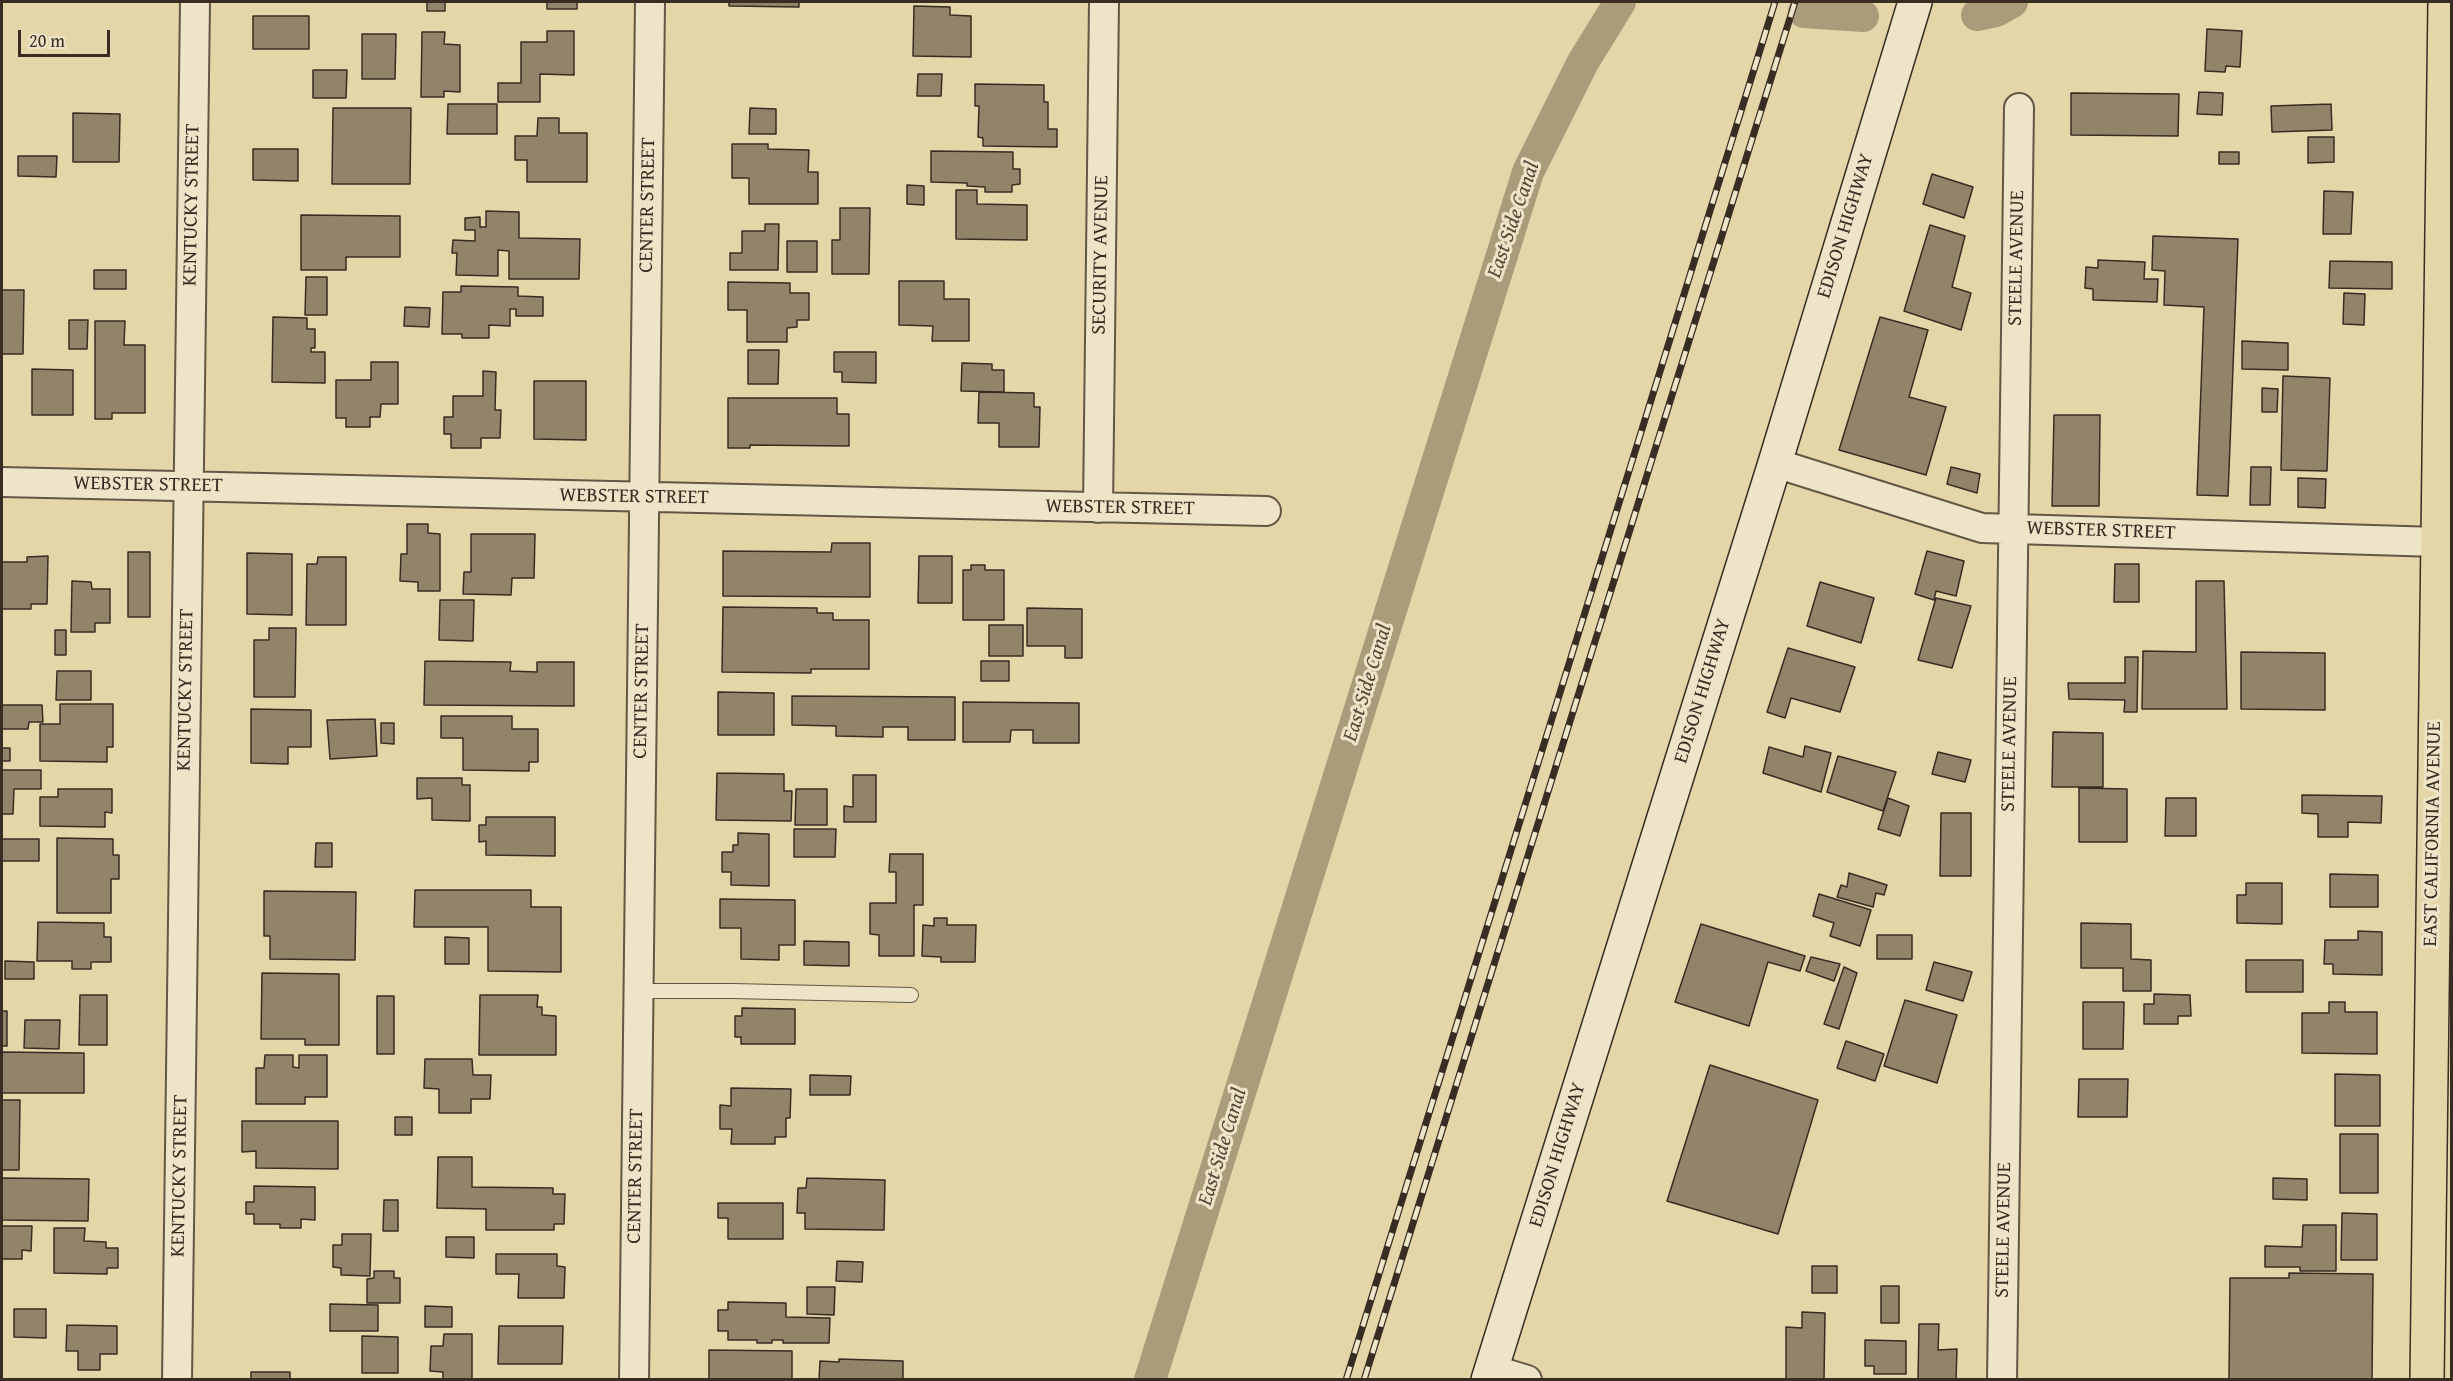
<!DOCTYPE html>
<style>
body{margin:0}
#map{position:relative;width:2453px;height:1381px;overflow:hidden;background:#e5d6a9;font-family:"Gentium Book Plus",serif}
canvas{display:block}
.frame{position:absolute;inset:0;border:3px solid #382c23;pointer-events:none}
.scale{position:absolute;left:18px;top:30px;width:92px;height:27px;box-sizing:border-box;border:3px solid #382c23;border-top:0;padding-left:8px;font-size:18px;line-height:21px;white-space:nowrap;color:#382c23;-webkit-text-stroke:4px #eee4c7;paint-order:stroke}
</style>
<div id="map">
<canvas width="2453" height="1381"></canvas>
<div class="frame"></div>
<div class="scale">20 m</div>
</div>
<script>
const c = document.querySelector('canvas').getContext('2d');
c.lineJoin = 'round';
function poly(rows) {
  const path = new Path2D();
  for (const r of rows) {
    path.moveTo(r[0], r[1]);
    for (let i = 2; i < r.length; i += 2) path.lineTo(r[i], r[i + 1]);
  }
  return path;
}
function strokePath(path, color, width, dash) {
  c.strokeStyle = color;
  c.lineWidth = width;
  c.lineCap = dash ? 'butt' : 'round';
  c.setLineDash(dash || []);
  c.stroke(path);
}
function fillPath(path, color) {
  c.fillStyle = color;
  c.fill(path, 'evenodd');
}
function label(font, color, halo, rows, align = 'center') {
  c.font = font + ' "Gentium Book Plus",serif';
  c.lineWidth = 6;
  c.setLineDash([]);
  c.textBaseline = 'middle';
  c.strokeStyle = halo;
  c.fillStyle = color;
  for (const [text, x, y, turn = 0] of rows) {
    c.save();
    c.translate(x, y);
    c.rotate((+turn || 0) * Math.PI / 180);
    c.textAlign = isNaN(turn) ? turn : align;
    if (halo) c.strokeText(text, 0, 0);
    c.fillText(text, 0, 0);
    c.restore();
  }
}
strokePath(poly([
 [1804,12,1863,16],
 [1977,15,1996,11,2012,2],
 [1150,1380,1528,172,1583,62,1620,2]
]), '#aa9c7b', 32);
const building = poly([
 [427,2,445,2,445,11,427,11,427,2],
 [547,2,577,2,577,9,547,9,547,2],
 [729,2,799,2,799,7,729,6,729,2],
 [914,6,950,7,950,15,971,16,971,57,913,56,914,6],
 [253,16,309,16,309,49,253,49,253,16],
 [2207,29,2242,31,2240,67,2226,66,2225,72,2205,71,2207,29],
 [547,31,574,31,574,75,540,74,540,102,498,102,498,83,521,83,521,42,547,42,547,31],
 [422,32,445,32,444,44,460,45,460,92,444,91,444,97,421,97,422,32],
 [362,34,396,34,395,79,362,79,362,34],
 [313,70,347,70,346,98,313,98,313,70],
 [918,74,942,74,941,96,917,96,918,74],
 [975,84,1044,85,1044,102,1048,102,1048,129,1057,129,1057,147,983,146,983,138,978,137,979,106,975,106,975,84],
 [2199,92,2223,93,2222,115,2197,114,2199,92],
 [2071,93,2179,94,2178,136,2071,135,2071,93],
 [448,104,497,104,497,134,447,134,448,104],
 [2331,104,2332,130,2272,132,2271,106,2331,104],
 [333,108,411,108,410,184,332,184,333,108],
 [750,108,776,109,776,134,749,134,750,108],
 [73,113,120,114,119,162,73,162,73,113],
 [538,118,559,118,559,133,587,133,587,182,527,182,527,160,515,160,515,136,537,136,538,118],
 [2308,137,2334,137,2334,162,2308,163,2308,137],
 [732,144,768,144,768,149,809,150,808,172,818,172,818,204,749,204,749,178,732,178,732,144],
 [253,149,298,149,298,181,253,180,253,149],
 [931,151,1013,152,1013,169,1020,169,1020,184,1012,185,1012,192,985,192,985,187,967,186,967,183,931,182,931,151],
 [2219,152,2239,152,2239,164,2219,164,2219,152],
 [18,156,57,156,56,177,18,176,18,156],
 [1932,174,1973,187,1964,218,1923,204,1932,174],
 [907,185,924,186,924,205,907,204,907,185],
 [956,190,977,190,977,204,1027,205,1027,240,956,239,956,190],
 [2324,191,2353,192,2351,234,2323,234,2324,191],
 [840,208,870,208,869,274,832,274,832,240,840,240,840,208],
 [486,211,519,212,519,238,580,239,579,279,509,279,509,251,498,250,498,276,456,275,457,253,452,253,453,240,475,241,475,230,465,230,465,218,480,217,480,227,486,227,486,211],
 [301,215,400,216,400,257,346,257,346,270,301,270,301,215],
 [765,224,779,224,778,270,730,270,730,253,742,253,742,231,765,231,765,224],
 [1930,225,1965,236,1952,287,1971,293,1961,330,1904,311,1930,225],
 [2153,236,2238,239,2228,496,2197,495,2204,307,2164,305,2165,271,2152,270,2153,236],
 [787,241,817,241,817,272,787,272,787,241],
 [2098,260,2145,262,2144,279,2158,279,2157,302,2093,300,2093,289,2085,288,2086,267,2098,268,2098,260],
 [2330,261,2392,262,2392,289,2329,288,2330,261],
 [94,270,126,270,126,289,94,289,94,270],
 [306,277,327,277,327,315,305,315,306,277],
 [899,281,944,281,944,299,969,299,969,341,932,341,933,326,899,325,899,281],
 [728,282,790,283,790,293,809,293,809,320,797,320,797,327,787,328,787,342,747,342,747,310,728,310,728,282],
 [461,286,518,287,518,296,543,297,543,316,516,316,516,309,510,309,510,326,489,325,489,338,462,338,462,334,442,334,443,292,461,292,461,286],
 [2,290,24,290,23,354,2,354,2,290],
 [2344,293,2365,294,2364,325,2343,324,2344,293],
 [405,307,430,308,429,327,404,326,405,307],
 [273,317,307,318,307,329,315,329,315,348,311,348,311,352,325,352,325,383,272,382,273,317],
 [1880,317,1928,330,1909,397,1946,407,1926,475,1839,450,1880,317],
 [69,320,88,320,87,349,69,349,69,320],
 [95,321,125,321,124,345,145,345,145,413,112,413,112,419,95,419,95,321],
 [2242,341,2288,343,2288,370,2242,369,2242,341],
 [748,350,779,350,778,384,748,384,748,350],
 [834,352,876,352,876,383,842,382,842,372,834,372,834,352],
 [371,362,398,362,398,404,381,404,380,417,370,417,370,427,346,427,346,418,336,418,336,380,371,380,371,362],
 [962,363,992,364,992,370,1004,370,1004,392,961,391,962,363],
 [32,369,73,370,73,415,32,415,32,369],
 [483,371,496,372,495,410,501,410,500,438,481,438,481,448,451,448,451,434,444,434,444,417,453,417,453,396,483,396,483,371],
 [2283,376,2330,378,2327,471,2281,470,2283,376],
 [534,381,586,381,586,440,534,439,534,381],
 [2262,388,2278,389,2277,412,2262,412,2262,388],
 [979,392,1034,393,1034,407,1040,407,1039,447,999,447,999,423,978,423,979,392],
 [728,398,837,398,837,414,849,414,849,446,750,445,750,448,728,448,728,398],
 [2054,415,2100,415,2099,506,2052,506,2054,415],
 [1951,467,1980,474,1977,493,1947,484,1951,467],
 [2251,467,2271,467,2270,505,2250,505,2251,467],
 [2298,478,2326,479,2325,508,2298,507,2298,478],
 [407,524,428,524,428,533,440,534,440,591,418,591,418,582,400,581,401,554,407,554,407,524],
 [471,534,535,534,534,578,512,578,511,595,463,594,464,572,471,572,471,534],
 [832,543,870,543,870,597,723,596,723,551,831,552,832,543],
 [1927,551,1964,561,1956,596,1936,591,1934,600,1915,594,1927,551],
 [128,552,150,552,150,617,128,617,128,552],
 [247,553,292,554,292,615,247,614,247,553],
 [48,556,47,604,31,604,31,609,2,609,2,562,27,562,27,557,48,556],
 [919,556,952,556,952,603,918,603,919,556],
 [318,557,346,557,346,625,306,625,307,564,317,564,318,557],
 [2115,564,2139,564,2139,602,2114,602,2115,564],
 [971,565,985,565,985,570,1004,570,1004,620,963,620,963,570,971,570,971,565],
 [72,581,91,582,92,589,110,589,110,623,95,623,95,632,71,632,72,581],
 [2196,581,2224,581,2227,709,2142,709,2143,651,2196,652,2196,581],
 [1820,582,1874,598,1861,643,1807,626,1820,582],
 [1936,598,1971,606,1952,668,1918,660,1936,598],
 [440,600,474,600,473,641,439,640,440,600],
 [723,607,817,608,817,613,833,613,833,620,869,620,869,669,811,669,811,673,722,672,723,607],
 [1027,608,1082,609,1082,658,1065,658,1065,646,1027,646,1027,608],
 [989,625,1023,625,1023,656,989,656,989,625],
 [269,628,296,628,295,697,254,697,254,640,269,640,269,628],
 [55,630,66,630,66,655,55,655,55,630],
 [1788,648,1855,667,1840,712,1791,698,1785,718,1767,712,1788,648],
 [2241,652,2325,653,2325,710,2241,709,2241,652],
 [2125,657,2138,657,2137,712,2124,712,2125,700,2069,699,2068,683,2125,683,2125,657],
 [425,661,511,662,510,671,537,672,537,662,574,662,574,706,424,705,425,661],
 [981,661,1009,661,1009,681,981,681,981,661],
 [57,671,91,671,91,700,56,700,57,671],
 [718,692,774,693,774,735,718,735,718,692],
 [792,696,955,697,955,740,908,740,908,727,883,727,883,737,836,736,836,726,792,725,792,696],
 [963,702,1079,703,1079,743,1033,743,1033,730,1011,730,1010,742,963,742,963,702],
 [60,704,113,704,113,747,107,747,107,762,40,761,40,724,60,724,60,704],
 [2,705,42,705,43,722,29,722,28,729,2,729,2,705],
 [251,709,311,710,311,747,288,747,288,764,251,763,251,709],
 [441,716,512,716,512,729,538,729,538,762,529,762,529,771,463,770,463,738,441,738,441,716],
 [375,719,377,756,330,759,327,720,375,719],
 [381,723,394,723,394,744,381,743,381,723],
 [2053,732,2103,733,2103,787,2052,787,2053,732],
 [1805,746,1831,753,1821,792,1763,773,1769,747,1803,757,1805,746],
 [2,748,10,748,10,761,2,761,2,748],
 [1938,752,1971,760,1965,782,1932,774,1938,752],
 [1838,756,1896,772,1883,811,1827,792,1838,756],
 [2,770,41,770,41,789,14,789,13,814,2,814,2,770],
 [717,773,784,774,784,791,792,791,791,821,716,820,717,773],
 [853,775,876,775,876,822,844,822,844,806,853,807,853,775],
 [417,778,462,778,462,785,470,785,470,821,432,820,432,798,417,799,417,778],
 [2079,788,2127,789,2127,842,2079,842,2079,788],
 [58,789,112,789,112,813,105,812,105,827,40,826,40,797,58,797,58,789],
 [796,789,827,789,827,825,795,825,796,789],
 [2302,795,2382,796,2381,823,2348,822,2348,837,2318,837,2318,814,2302,813,2302,795],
 [1888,798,1909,806,1900,836,1878,829,1888,798],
 [2166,798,2196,798,2196,836,2165,836,2166,798],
 [1941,813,1971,813,1971,876,1940,876,1941,813],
 [486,817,555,817,555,856,486,855,486,841,479,842,479,825,486,825,486,817],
 [794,829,836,829,835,857,794,857,794,829],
 [738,833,769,834,769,886,731,885,731,872,722,872,722,852,733,852,733,845,738,845,738,833],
 [57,838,113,839,113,855,119,855,119,879,111,879,111,913,57,913,57,838],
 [2,839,39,839,39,861,2,861,2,839],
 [316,843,332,843,332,867,315,867,316,843],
 [890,854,923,854,923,905,914,905,914,956,879,956,879,935,870,934,870,903,896,903,896,872,889,872,890,854],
 [1849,873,1887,885,1884,895,1876,893,1873,907,1837,897,1841,885,1847,887,1849,873],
 [2330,874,2378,875,2378,907,2330,907,2330,874],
 [2246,883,2282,883,2282,924,2237,923,2237,895,2246,895,2246,883],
 [415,890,531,890,531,907,561,907,561,972,488,971,488,927,414,927,415,890],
 [264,891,356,892,355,960,270,959,270,936,264,936,264,891],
 [1819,894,1871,910,1860,946,1830,936,1834,923,1813,916,1819,894],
 [720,899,795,900,795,945,779,945,779,960,741,959,741,928,720,928,720,899],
 [934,918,947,918,947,925,976,925,975,962,941,962,941,957,922,956,923,925,934,926,934,918],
 [38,922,104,923,104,937,111,937,111,962,91,962,91,969,72,969,72,961,37,961,38,922],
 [2081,923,2131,924,2131,959,2151,960,2151,991,2123,991,2123,968,2081,968,2081,923],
 [1701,924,1805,956,1800,971,1768,962,1749,1026,1675,1002,1701,924],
 [2358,931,2382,932,2382,975,2333,974,2333,964,2324,964,2325,940,2358,940,2358,931],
 [1877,935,1912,935,1912,959,1877,959,1877,935],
 [445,937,469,938,469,964,445,964,445,937],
 [804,941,849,942,849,966,804,965,804,941],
 [1811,957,1840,964,1834,981,1806,971,1811,957],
 [2246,960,2303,960,2303,992,2246,992,2246,960],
 [5,961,34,962,34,979,5,979,5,961],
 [1934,962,1972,972,1963,1001,1926,990,1934,962],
 [1844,967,1857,973,1839,1029,1824,1024,1844,967],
 [262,973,339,974,339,1045,305,1045,305,1039,261,1039,262,973],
 [2154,994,2190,995,2191,1016,2178,1016,2178,1024,2144,1024,2144,1004,2154,1004,2154,994],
 [80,995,107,995,107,1045,79,1045,80,995],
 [480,995,538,995,537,1007,542,1007,542,1015,556,1016,556,1055,479,1055,480,995],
 [377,996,394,996,394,1054,377,1054,377,996],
 [1905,1000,1957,1015,1937,1083,1884,1066,1905,1000],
 [2083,1002,2124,1002,2123,1049,2083,1049,2083,1002],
 [2329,1002,2345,1002,2345,1012,2377,1012,2377,1054,2302,1053,2302,1013,2329,1013,2329,1002],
 [742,1008,795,1009,795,1044,741,1044,741,1037,735,1037,735,1016,742,1016,742,1008],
 [2,1011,7,1011,7,1046,2,1046,2,1011],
 [25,1020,60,1020,59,1049,24,1048,25,1020],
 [1846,1041,1884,1054,1875,1081,1837,1068,1846,1041],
 [2,1052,84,1053,84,1093,2,1093,2,1052],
 [265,1055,293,1055,293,1067,299,1068,299,1055,327,1055,327,1097,305,1097,305,1104,256,1104,256,1068,264,1068,265,1055],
 [425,1059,472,1059,473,1075,491,1075,490,1099,471,1099,471,1113,439,1113,439,1089,424,1088,425,1059],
 [1710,1065,1818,1100,1778,1234,1667,1201,1710,1065],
 [2335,1074,2380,1075,2380,1126,2335,1126,2335,1074],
 [810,1075,851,1076,850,1095,810,1095,810,1075],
 [2079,1079,2128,1079,2127,1117,2078,1117,2079,1079],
 [731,1088,791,1089,790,1118,786,1118,786,1137,775,1137,775,1144,731,1144,732,1129,720,1129,720,1105,731,1106,731,1088],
 [2,1100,20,1100,19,1170,2,1170,2,1100],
 [395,1117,412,1117,412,1135,395,1135,395,1117],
 [242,1121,338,1121,338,1169,256,1168,256,1151,242,1152,242,1121],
 [2340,1134,2378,1134,2378,1193,2340,1193,2340,1134],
 [438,1157,472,1157,472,1187,553,1188,553,1194,565,1194,564,1224,554,1224,554,1230,486,1230,486,1209,437,1208,438,1157],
 [2,1178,89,1179,88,1221,2,1220,2,1178],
 [807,1178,885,1180,884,1230,805,1229,805,1213,797,1213,798,1188,806,1188,807,1178],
 [2273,1178,2307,1179,2307,1200,2273,1199,2273,1178],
 [254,1186,315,1187,315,1220,301,1219,301,1228,280,1228,280,1224,254,1224,254,1214,246,1214,246,1202,254,1202,254,1186],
 [384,1200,398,1200,398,1231,383,1231,384,1200],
 [718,1203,783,1203,783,1239,728,1239,728,1218,718,1218,718,1203],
 [2342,1213,2377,1214,2377,1260,2341,1260,2342,1213],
 [2303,1225,2336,1225,2336,1271,2300,1271,2300,1267,2265,1267,2265,1246,2302,1247,2303,1225],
 [2,1226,32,1226,31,1251,22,1250,22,1259,2,1259,2,1226],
 [54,1228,85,1228,84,1241,106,1242,106,1248,118,1248,118,1268,107,1268,107,1274,54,1273,54,1228],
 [342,1234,371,1234,370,1276,341,1275,341,1268,333,1267,333,1245,342,1245,342,1234],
 [446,1237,474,1237,474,1258,446,1257,446,1237],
 [496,1254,557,1254,557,1266,565,1267,564,1298,518,1298,519,1274,496,1274,496,1254],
 [837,1261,863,1262,862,1282,836,1281,837,1261],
 [1812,1266,1837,1266,1837,1293,1812,1293,1812,1266],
 [374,1271,394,1271,394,1278,400,1278,400,1303,367,1303,367,1279,374,1278,374,1271],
 [2289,1273,2373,1274,2372,1380,2229,1380,2230,1278,2289,1278,2289,1273],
 [1881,1286,1899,1286,1899,1323,1881,1323,1881,1286],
 [807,1287,835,1287,834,1315,807,1314,807,1287],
 [728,1302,786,1303,786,1317,830,1318,829,1343,783,1343,783,1340,772,1340,772,1343,757,1343,757,1340,728,1340,728,1331,718,1331,718,1310,728,1310,728,1302],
 [330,1304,378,1305,378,1331,330,1331,330,1304],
 [425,1306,452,1307,452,1327,425,1327,425,1306],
 [14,1309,46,1309,46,1338,14,1337,14,1309],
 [1802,1312,1825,1313,1824,1380,1786,1380,1786,1327,1802,1328,1802,1312],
 [1919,1324,1939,1324,1938,1350,1957,1349,1956,1380,1918,1380,1919,1324],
 [67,1325,117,1326,117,1354,100,1354,100,1370,78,1370,78,1351,66,1351,67,1325],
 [499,1326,563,1326,562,1364,498,1364,499,1326],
 [444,1334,472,1334,472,1380,443,1380,443,1372,430,1371,431,1346,443,1346,444,1334],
 [362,1336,398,1337,398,1373,362,1373,362,1336],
 [1865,1340,1906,1341,1906,1374,1874,1374,1874,1366,1865,1366,1865,1340],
 [709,1350,792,1351,792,1380,709,1380,709,1350],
 [839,1359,903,1361,903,1380,819,1380,820,1361,839,1362,839,1359],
 [251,1372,290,1372,290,1380,251,1380,251,1372]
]);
fillPath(building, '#928469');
strokePath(building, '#382c23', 1.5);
const lane = poly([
 [638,991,732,991,911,995]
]);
const street = poly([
 [1775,463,1982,528,2437,542],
 [2,482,1266,511],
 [1098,508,1104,2],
 [1491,1369,1527,1380],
 [177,1380,195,2],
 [634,1380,650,2],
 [2002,1380,2019,108]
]);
const secondary = poly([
 [1488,1380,1775,463,1915,2]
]);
const primary = poly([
 [2427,1380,2445,2]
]);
strokePath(lane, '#635644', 16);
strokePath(street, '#635644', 32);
strokePath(secondary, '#382c23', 36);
strokePath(primary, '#382c23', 36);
strokePath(lane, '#eee4c7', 14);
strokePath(street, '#eee4c7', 28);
strokePath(secondary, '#eee4c7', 33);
strokePath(primary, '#e5d6a9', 33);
const rail = poly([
 [1346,1380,1775,2],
 [1364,1380,1795,2]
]);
strokePath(rail, '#382c23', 7);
strokePath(rail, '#eee4c7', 4.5, [14]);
label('20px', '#382c23', '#eee4c7', [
 ["KENTUCKY STREET",192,205,-89],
 ["CENTER STREET",648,205,-89],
 ["EDISON HIGHWAY",1846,226,-73],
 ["SECURITY AVENUE",1101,255,-89],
 ["STEELE AVENUE",2017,258,-89],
 ["WEBSTER STREET",148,485,1],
 ["WEBSTER STREET",634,497,1],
 ["WEBSTER STREET",1120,508,1],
 ["WEBSTER STREET",2101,531,2],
 ["KENTUCKY STREET",186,690,-89],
 ["CENTER STREET",642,691,-89],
 ["EDISON HIGHWAY",1703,691,-73],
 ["STEELE AVENUE",2010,744,-89],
 ["EAST CALIFORNIA AVENUE",2433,834,-89],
 ["EDISON HIGHWAY",1558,1155,-73],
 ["KENTUCKY STREET",180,1176,-89],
 ["CENTER STREET",636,1176,-89],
 ["STEELE AVENUE",2004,1230,-89]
]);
label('italic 21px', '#544839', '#eee4c7', [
 ["East Side Canal",1514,220,-71],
 ["East Side Canal",1368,683,-73],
 ["East Side Canal",1223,1147,-73]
]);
</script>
